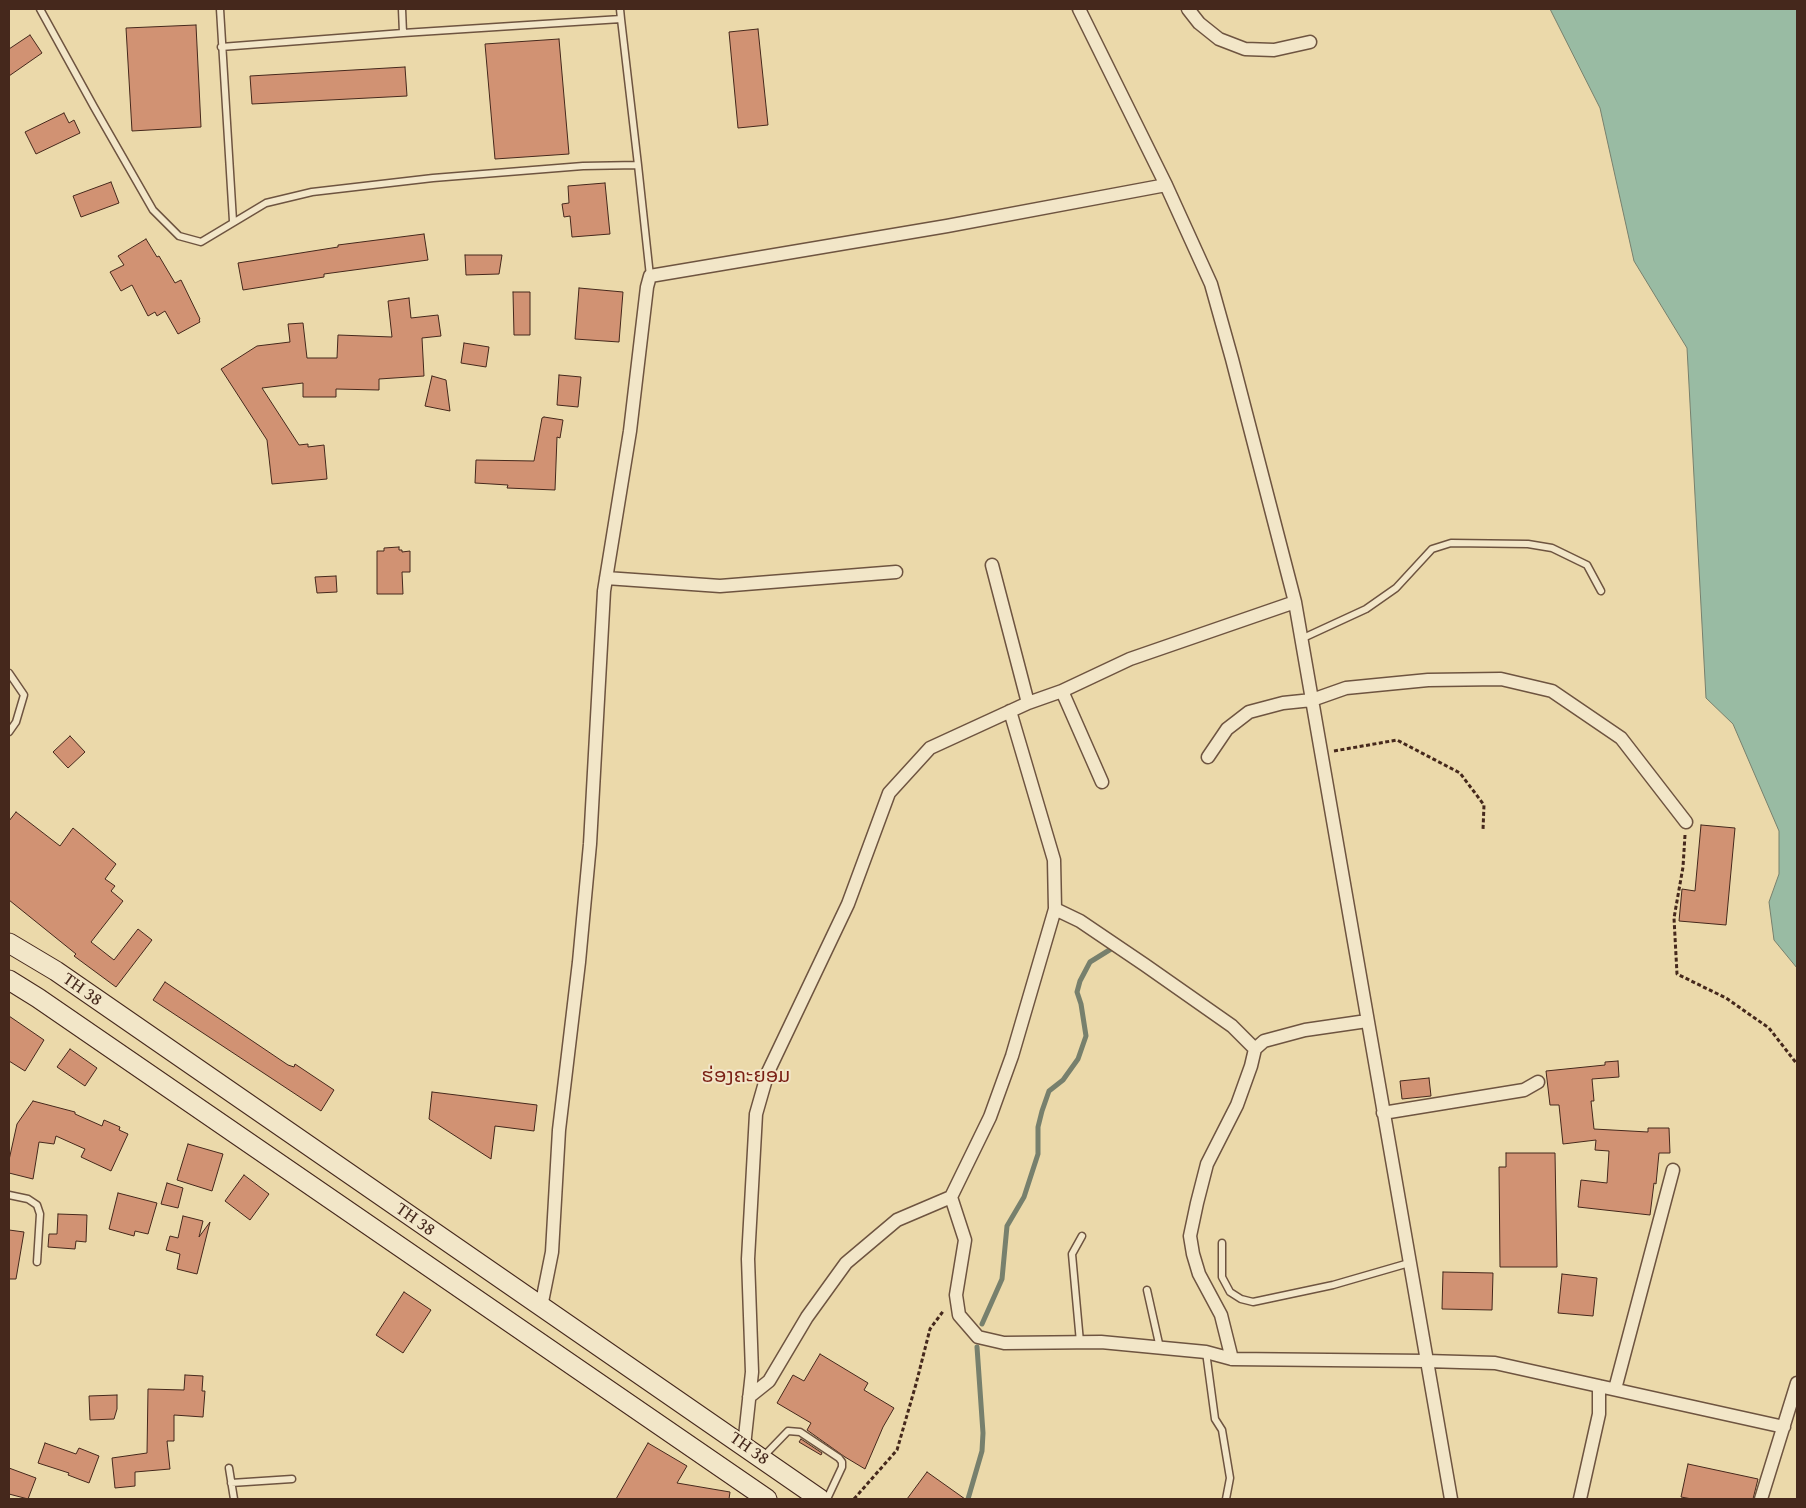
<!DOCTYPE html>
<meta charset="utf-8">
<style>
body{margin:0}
#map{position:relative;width:1806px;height:1508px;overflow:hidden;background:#ebd9aa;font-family:"Gentium Book Plus",serif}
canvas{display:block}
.frame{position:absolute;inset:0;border:10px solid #45281c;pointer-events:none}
</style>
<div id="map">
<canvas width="1806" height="1508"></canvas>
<div class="frame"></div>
</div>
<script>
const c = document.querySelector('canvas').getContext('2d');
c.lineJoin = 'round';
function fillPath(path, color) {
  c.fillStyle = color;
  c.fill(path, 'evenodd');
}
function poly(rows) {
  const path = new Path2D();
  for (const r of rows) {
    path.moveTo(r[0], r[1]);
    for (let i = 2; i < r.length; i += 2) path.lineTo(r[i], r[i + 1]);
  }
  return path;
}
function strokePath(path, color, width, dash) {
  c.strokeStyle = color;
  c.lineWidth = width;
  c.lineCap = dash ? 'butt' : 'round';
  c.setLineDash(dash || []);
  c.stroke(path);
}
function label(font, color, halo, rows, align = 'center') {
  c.font = font + ' "Gentium Book Plus","Noto Sans Lao",serif';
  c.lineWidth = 4;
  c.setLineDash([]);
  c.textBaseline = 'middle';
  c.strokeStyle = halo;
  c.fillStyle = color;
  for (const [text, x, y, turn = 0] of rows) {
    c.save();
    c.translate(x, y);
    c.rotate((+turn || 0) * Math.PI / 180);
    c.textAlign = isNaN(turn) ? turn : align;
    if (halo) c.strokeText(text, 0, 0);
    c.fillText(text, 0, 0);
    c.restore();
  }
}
const water = poly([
 [1550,9,1797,9,1797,968,1774,940,1769,902,1779,874,1779,831,1733,724,1706,698,1687,348,1634,261,1600,108,1550,9]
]);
fillPath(water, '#99bba3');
strokePath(water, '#77806d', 1);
strokePath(poly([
 [982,1324,1002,1279,1007,1226,1024,1197,1038,1154,1038,1127,1042,1111,1049,1091,1063,1080,1078,1059,1086,1036,1081,1004,1077,992,1080,981,1090,962,1111,949],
 [968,1499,982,1451,983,1433,977,1347]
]), '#77806d', 5);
const building = poly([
 [196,25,201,127,132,131,126,28,196,25],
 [758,29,768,125,738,128,729,32,758,29],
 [30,35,42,53,9,76,9,49,30,35],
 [559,39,569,154,495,159,485,44,559,39],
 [405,67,407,96,252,104,250,76,405,67],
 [64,113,69,123,74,120,80,133,36,154,25,132,64,113],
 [111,182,119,203,81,217,73,196,111,182],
 [605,183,610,234,572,237,570,216,564,217,562,204,569,203,568,186,605,183],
 [424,234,428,260,324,274,324,277,243,290,238,263,338,247,338,245,424,234],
 [146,239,157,257,159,256,175,283,181,280,200,319,199,320,200,322,178,334,165,311,157,316,155,312,148,316,132,285,121,291,110,272,124,265,118,256,146,239],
 [465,255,502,255,499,274,466,275,465,255],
 [579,288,623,292,619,342,575,339,579,288],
 [513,292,530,292,530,335,514,335,513,292],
 [409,298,411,318,438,315,441,336,422,338,424,376,379,379,379,390,336,389,336,397,303,397,303,383,262,388,299,445,308,444,308,447,324,445,327,479,272,484,267,440,221,369,257,346,290,342,288,324,303,323,307,358,337,358,338,335,392,337,388,301,409,298],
 [464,343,489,347,486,367,461,363,464,343],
 [559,375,581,377,578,407,557,405,559,375],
 [432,376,446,380,450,411,425,406,432,376],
 [544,417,563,420,560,438,557,437,555,490,507,488,508,485,475,483,476,460,534,461,542,418,544,417],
 [399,547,399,550,402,550,402,552,410,551,410,572,402,572,403,594,377,594,377,551,384,551,384,548,399,547],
 [336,576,337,592,317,593,315,577,336,576],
 [70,736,85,752,68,768,53,752,70,736],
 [16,812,60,846,73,828,116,864,105,879,115,886,111,891,123,901,91,942,114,960,138,929,152,940,116,987,74,956,76,954,9,900,9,821,16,812],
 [1701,825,1735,828,1726,925,1679,921,1682,889,1695,891,1701,825],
 [165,982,288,1065,294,1067,295,1064,334,1090,321,1111,153,1000,165,982],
 [9,1016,44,1040,25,1071,9,1061,9,1016],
 [70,1049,97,1068,85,1086,57,1067,70,1049],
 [1618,1061,1619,1077,1592,1079,1594,1101,1591,1101,1594,1129,1648,1132,1648,1128,1669,1128,1670,1153,1659,1153,1656,1184,1654,1183,1650,1215,1578,1207,1581,1180,1607,1183,1609,1151,1595,1150,1596,1140,1563,1144,1559,1105,1550,1105,1546,1071,1605,1065,1605,1062,1618,1061],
 [1429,1078,1431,1096,1402,1099,1400,1081,1429,1078],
 [432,1092,537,1105,534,1131,495,1126,491,1159,429,1119,432,1092],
 [33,1101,75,1112,75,1114,102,1126,104,1120,120,1127,119,1130,128,1134,111,1171,81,1157,85,1149,56,1136,54,1144,39,1142,33,1179,9,1173,9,1160,17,1124,33,1101],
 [188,1144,223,1154,212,1191,177,1180,188,1144],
 [1506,1153,1555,1153,1557,1267,1500,1267,1499,1167,1506,1167,1506,1153],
 [244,1175,269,1194,250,1220,225,1201,244,1175],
 [167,1183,183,1188,178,1208,161,1204,167,1183],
 [118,1193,157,1203,148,1234,135,1231,134,1236,109,1229,118,1193],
 [58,1214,87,1215,86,1242,76,1241,75,1249,48,1247,49,1234,57,1234,58,1214],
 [183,1216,203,1221,199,1237,210,1222,197,1274,177,1269,180,1254,166,1250,170,1236,178,1238,183,1216],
 [9,1230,24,1232,16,1279,9,1279,9,1230],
 [1443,1272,1493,1273,1492,1310,1442,1309,1443,1272],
 [1562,1274,1597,1278,1593,1316,1558,1313,1562,1274],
 [404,1292,431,1310,403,1353,376,1335,404,1292],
 [820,1354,868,1383,864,1390,894,1408,883,1427,865,1469,845,1457,807,1430,811,1423,777,1403,793,1375,804,1381,820,1354],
 [185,1375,203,1376,202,1391,205,1391,203,1417,174,1415,174,1441,167,1441,170,1469,135,1472,135,1486,115,1488,112,1458,147,1453,148,1389,184,1390,185,1375],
 [117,1395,117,1409,114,1419,90,1420,89,1396,117,1395],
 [801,1439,822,1453,821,1455,799,1442,801,1439],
 [45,1443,76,1454,79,1448,99,1456,89,1483,68,1475,69,1473,38,1463,45,1443],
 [648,1443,687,1466,677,1483,730,1492,729,1499,616,1499,648,1443],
 [1688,1464,1758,1479,1753,1499,1692,1499,1681,1497,1688,1464],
 [9,1468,36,1478,28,1499,9,1494,9,1468],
 [927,1472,965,1499,907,1499,927,1472]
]);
fillPath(building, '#d19273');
strokePath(building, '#45281c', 1);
const lane = poly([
 [40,9,94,107,153,210,179,236,201,242,266,203,312,192,433,178,583,166,638,165],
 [220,9,233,221],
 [402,9,403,33],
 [620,9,621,19],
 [221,47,403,33,621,19,638,165,650,276],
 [1301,639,1366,609,1396,588,1432,549,1451,543,1528,544,1552,548,1587,565,1601,591],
 [9,673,24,695,16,722,9,732],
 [9,1195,28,1199,37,1205,40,1214,37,1262],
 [1222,1243,1222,1277,1230,1292,1241,1299,1253,1302,1333,1285,1409,1263],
 [1147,1290,1160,1348],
 [1080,1342,1072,1254,1082,1236],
 [1206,1352,1215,1419,1222,1430,1230,1478,1226,1499],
 [762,1458,788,1431,800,1432,839,1458,842,1462,842,1467,827,1499],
 [229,1468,234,1499],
 [231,1483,292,1479]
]);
const street = poly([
 [1079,9,1166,185,1211,284,1232,359,1295,602,1451,1499],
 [1188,9,1199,23,1219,39,1245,49,1274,50,1310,42],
 [992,565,1028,703],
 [606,578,720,586,896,572],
 [1062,691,1102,782],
 [1208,757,1227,729,1249,712,1283,703,1312,700,1346,688,1428,680,1501,679,1552,691,1621,738,1686,822],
 [1055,909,1080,921,1145,965,1232,1026,1255,1049],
 [1383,1113,1524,1090,1538,1082],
 [951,1197,990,1117,1012,1056,1055,909,1054,860,1010,711],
 [541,1307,552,1252,559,1130,579,962,590,844,604,591,630,431,647,287,650,276,947,226,1166,185],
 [1232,1359,1221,1315,1199,1274,1193,1254,1190,1236,1197,1203,1207,1164,1237,1105,1251,1066,1255,1049,1264,1041,1305,1030,1367,1021],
 [1615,1389,1673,1170],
 [749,1397,769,1381,807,1317,846,1263,897,1220,951,1197,965,1240,956,1295,959,1315,978,1337,1004,1343,1101,1342,1206,1352,1232,1359,1426,1361,1495,1363,1784,1427],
 [744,1446,752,1372,748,1259,756,1114,768,1072,848,904,889,793,930,748,1028,703,1062,691,1130,659,1295,602],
 [1580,1499,1599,1414,1599,1386],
 [1761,1499,1797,1383]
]);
const secondary = poly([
 [9,943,56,971,820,1499],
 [9,980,38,998,767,1499]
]);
strokePath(lane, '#6e5440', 9);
strokePath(street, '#6e5440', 15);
strokePath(secondary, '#45281c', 21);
strokePath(poly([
 [1334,751,1397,740,1460,773,1484,805,1483,830],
 [1685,835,1683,867,1674,918,1677,974,1726,998,1769,1028,1797,1064],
 [854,1499,897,1450,916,1384,930,1329,944,1310]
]), '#45281c', 3, [4, 2.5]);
strokePath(lane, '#f2e6c8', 6);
strokePath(street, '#f2e6c8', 12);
strokePath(secondary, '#f2e6c8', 19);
label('18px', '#45281c', '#f2e6c8', [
 ["TH 38",82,990,35],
 ["TH 38",415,1220,35],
 ["TH 38",749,1449,35]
]);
label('20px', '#7a1f14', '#f2e6c8', [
 ["ຮ່ອງຄະຍອມ",746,1077]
]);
</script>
